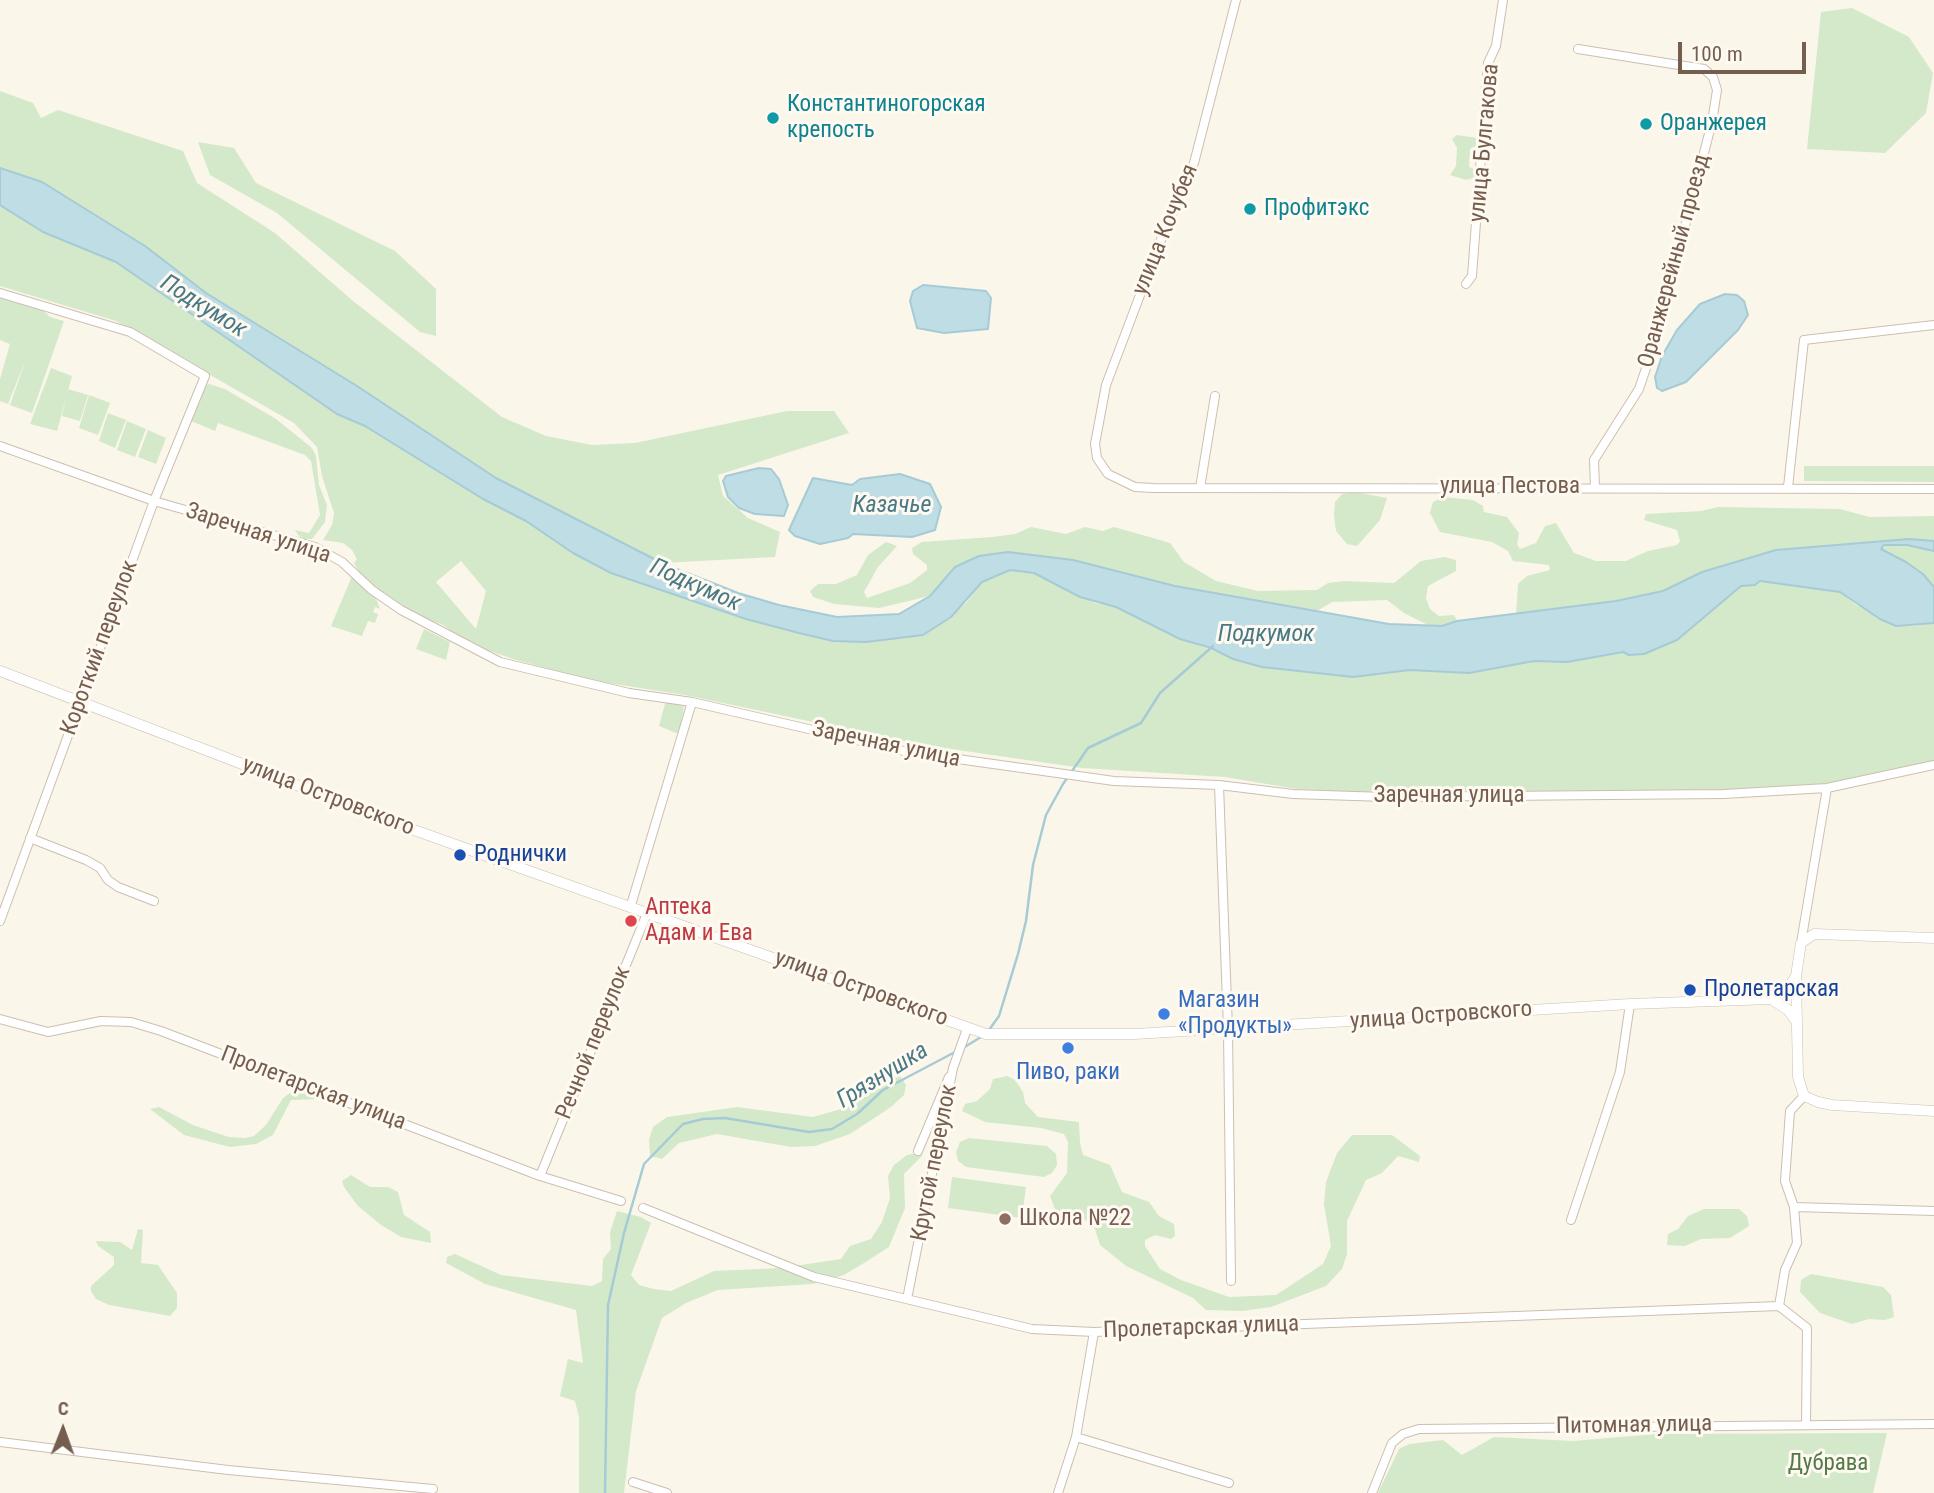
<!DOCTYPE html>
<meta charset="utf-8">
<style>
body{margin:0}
#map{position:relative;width:1934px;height:1493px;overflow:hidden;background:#fbf6ea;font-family:"Roboto Condensed",sans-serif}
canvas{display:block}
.north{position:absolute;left:28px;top:1395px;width:70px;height:70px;-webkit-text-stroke:5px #fef9f1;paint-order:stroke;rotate:1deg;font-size:19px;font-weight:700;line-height:28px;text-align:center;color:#755e4e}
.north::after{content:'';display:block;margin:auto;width:24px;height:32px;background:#755e4e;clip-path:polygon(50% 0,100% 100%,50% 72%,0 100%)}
.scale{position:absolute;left:1678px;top:42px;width:128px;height:32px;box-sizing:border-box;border:4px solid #755e4e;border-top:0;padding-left:9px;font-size:21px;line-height:24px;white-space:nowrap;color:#755e4e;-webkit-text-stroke:5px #fef9f1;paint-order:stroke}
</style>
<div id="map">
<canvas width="1934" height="1493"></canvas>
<div class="north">С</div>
<div class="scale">100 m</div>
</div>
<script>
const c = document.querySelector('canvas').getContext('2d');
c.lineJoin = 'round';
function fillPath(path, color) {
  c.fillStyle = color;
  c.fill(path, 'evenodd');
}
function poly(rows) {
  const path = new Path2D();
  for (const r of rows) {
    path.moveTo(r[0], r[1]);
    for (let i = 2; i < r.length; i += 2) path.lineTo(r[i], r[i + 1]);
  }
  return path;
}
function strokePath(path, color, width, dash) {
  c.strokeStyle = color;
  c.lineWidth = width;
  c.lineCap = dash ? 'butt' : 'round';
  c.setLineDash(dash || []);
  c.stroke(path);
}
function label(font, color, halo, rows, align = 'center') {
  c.font = font + ' "Roboto Condensed",sans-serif';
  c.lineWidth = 6;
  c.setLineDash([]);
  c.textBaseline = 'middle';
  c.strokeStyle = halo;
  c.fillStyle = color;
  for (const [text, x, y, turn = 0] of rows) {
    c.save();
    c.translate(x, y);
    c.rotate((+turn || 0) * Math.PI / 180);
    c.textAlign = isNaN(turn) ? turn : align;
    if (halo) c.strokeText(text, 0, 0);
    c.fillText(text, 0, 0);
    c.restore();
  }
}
fillPath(poly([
 [1852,8,1909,37,1933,73,1926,113,1885,153,1807,149,1821,12],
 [0,91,33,103,41,118,58,110,183,151,197,183,275,233,353,301,502,417,546,436,592,445,635,443,787,411,834,411,849,433,718,475,723,496,748,518,780,532,775,557,662,563,496,478,357,386,206,293,145,246,42,182,0,168],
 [1457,135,1477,138,1476,146,1470,150,1469,167,1474,169,1474,178,1466,180,1450,175,1456,166,1457,148,1452,139],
 [198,142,234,148,256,183,395,251,436,289,436,336,420,332,277,213,210,175],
 [0,205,43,232,116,262,337,414,365,426,483,499,526,521,573,553,611,573,746,619,833,641,866,642,923,635,966,603,982,582,1010,570,1019,571,1034,573,1095,603,1116,607,1180,639,1261,667,1353,677,1410,670,1469,673,1534,661,1567,662,1623,652,1629,655,1645,654,1677,640,1691,624,1742,586,1769,581,1840,592,1856,605,1913,626,1934,623,1934,762,1828,784,1714,791,1375,793,1297,789,1225,777,1082,768,917,744,685,695,589,680,513,659,470,644,443,625,412,613,380,594,360,574,354,563,357,559,352,550,343,543,323,540,332,525,334,513,322,476,317,447,294,423,116,321,0,286],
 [461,561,486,591,476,629,436,582],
 [0,297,42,309,50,317,64,321,32,413,10,405,26,359,8,404,0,401,0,379,10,344,0,340],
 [51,368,72,376,57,431,30,424],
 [209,384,225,389,276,419,312,448,316,456,319,485,327,505,325,522,312,539,301,539,295,530,309,533,320,515,311,461,305,455,218,423,215,431,191,421,204,386],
 [68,389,88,395,80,421,62,416],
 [89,395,110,403,98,435,79,428],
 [108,413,126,420,115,448,99,441],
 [127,421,146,429,135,457,117,450],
 [148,430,166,438,156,464,138,457],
 [1804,466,1934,466,1934,482,1804,481],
 [1355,492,1387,498,1380,520,1357,546,1347,544,1336,531,1334,515,1335,502,1342,494],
 [1444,497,1473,500,1483,506,1484,512,1507,517,1519,533,1517,544,1520,549,1536,543,1545,526,1556,523,1574,553,1596,561,1626,561,1648,551,1677,545,1680,541,1677,530,1644,520,1646,514,1701,511,1718,507,1840,509,1869,517,1934,516,1934,541,1909,539,1776,550,1702,572,1663,591,1616,601,1516,615,1518,584,1527,576,1550,570,1549,565,1513,561,1508,551,1492,542,1440,532,1430,513,1433,502],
 [1031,527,1066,534,1085,527,1103,531,1114,527,1146,536,1170,543,1184,562,1216,581,1258,591,1317,590,1328,583,1344,581,1394,583,1421,561,1445,557,1456,560,1456,571,1428,586,1426,598,1430,609,1439,616,1454,615,1457,621,1442,626,1428,625,1404,613,1387,600,1332,602,1317,611,1175,586,1073,560,1008,552,955,567,930,596,879,608,834,604,813,597,810,591,818,584,836,584,857,575,868,555,886,542,897,546,878,567,864,592,867,598,910,583,927,570,927,565,913,554,912,548,922,542,992,537,1015,534],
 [1884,545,1907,545,1934,551,1934,587,1923,574,1906,562,1880,549],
 [352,576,375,596,380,609,375,607,373,612,378,614,375,623,368,621,362,636,331,626],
 [424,629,450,642,446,660,416,649],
 [666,700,684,706,680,732,676,733,659,726],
 [888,1076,900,1076,906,1085,904,1095,891,1107,850,1134,815,1146,791,1147,717,1134,679,1143,662,1159,650,1156,649,1139,653,1127,667,1117,737,1107,813,1117,848,1107,859,1094],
 [1007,1076,1015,1080,1023,1092,1025,1103,1038,1117,1079,1122,1080,1143,1083,1155,1110,1165,1122,1192,1149,1202,1159,1216,1174,1224,1175,1236,1171,1239,1155,1235,1145,1240,1145,1246,1160,1269,1181,1280,1229,1297,1276,1295,1323,1264,1331,1246,1324,1204,1326,1182,1337,1153,1352,1135,1392,1135,1420,1156,1419,1162,1398,1156,1382,1173,1366,1180,1347,1221,1347,1254,1342,1269,1326,1286,1271,1307,1243,1311,1206,1310,1193,1298,1126,1266,1100,1245,1095,1229,1088,1221,1056,1212,1050,1196,1067,1173,1068,1142,1064,1134,1041,1128,985,1122,962,1111,965,1104,977,1101,990,1089,993,1079],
 [297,1088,312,1091,323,1099,291,1100,273,1135,256,1144,230,1147,184,1135,150,1109,159,1107,193,1125,229,1137,245,1138,254,1136,266,1125,283,1098],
 [969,1138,1047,1146,1056,1154,1057,1165,1052,1173,1044,1177,966,1167,958,1161,956,1152,960,1142],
 [921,1152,922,1156,904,1174,905,1208,889,1247,864,1263,844,1275,813,1284,718,1290,686,1303,662,1318,636,1391,624,1493,579,1493,579,1417,575,1401,560,1396,568,1359,583,1363,576,1310,485,1284,446,1263,447,1257,455,1254,501,1275,592,1286,602,1281,603,1259,611,1249,610,1232,617,1211,641,1217,651,1223,631,1275,639,1285,654,1289,671,1291,714,1271,781,1268,841,1259,850,1246,871,1239,882,1222,890,1198,888,1176,894,1165,907,1155],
 [351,1175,370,1187,388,1187,398,1192,404,1215,430,1232,431,1243,401,1237,381,1225,358,1206,344,1187,342,1181],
 [952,1177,1026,1187,1022,1218,948,1208],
 [1704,1209,1739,1209,1747,1216,1749,1226,1730,1238,1701,1239,1685,1246,1667,1245,1668,1234,1678,1229,1688,1216],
 [138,1229,143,1230,141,1263,158,1265,177,1293,177,1308,170,1316,109,1305,96,1299,91,1291,91,1286,114,1265,114,1257,98,1246,96,1241,120,1242,132,1250],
 [1811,1274,1883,1287,1891,1295,1894,1317,1885,1320,1869,1319,1852,1324,1820,1313,1800,1292,1801,1280],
 [1887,1433,1873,1493,1378,1493,1399,1449,1409,1444,1443,1440,1462,1455,1494,1437,1573,1441,1656,1434]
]), '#d4e9c9');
const water = poly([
 [0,168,42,182,145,246,206,293,357,386,496,478,662,563,738,593,779,605,837,617,899,614,930,596,955,567,979,556,1008,552,1073,560,1175,586,1389,624,1442,626,1457,621,1616,601,1663,591,1702,572,1776,550,1909,539,1934,541,1934,551,1907,545,1884,545,1881,549,1906,562,1923,574,1934,587,1934,623,1896,626,1880,619,1840,592,1760,581,1755,585,1741,586,1677,640,1644,654,1629,655,1623,652,1567,662,1534,661,1469,673,1410,670,1353,677,1262,667,1233,659,1211,648,1180,639,1116,607,1080,597,1034,573,1010,570,982,582,951,617,923,635,866,642,833,641,799,633,746,619,611,573,573,553,526,521,483,499,365,426,337,414,116,262,43,232,0,205,0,168],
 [923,285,986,291,991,298,988,329,944,333,917,328,910,301,913,291,923,285],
 [1725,294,1737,295,1744,301,1748,315,1738,330,1686,382,1662,391,1657,388,1655,377,1662,356,1677,330,1700,304,1725,294],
 [759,468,771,469,779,479,788,505,784,516,755,514,739,508,728,497,723,481,726,476,759,468],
 [900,474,930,484,941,507,935,530,912,537,853,534,848,538,820,544,795,536,789,530,813,478,852,485,860,479,900,474]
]);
fillPath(water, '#bfdde4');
strokePath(water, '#a6cbd6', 2);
strokePath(poly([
 [989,1030,999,1016,1018,954,1026,921,1033,865,1046,815,1063,784,1088,748,1141,723,1160,693,1213,646],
 [963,1048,981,1037],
 [605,1493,608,1305,624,1233,644,1164,683,1124,703,1119,725,1118,809,1132,832,1129,857,1114,883,1090,957,1051]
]), '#a6cbd6', 2.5);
const minor = poly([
 [1236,0,1194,163,1165,229,1106,385,1095,444,1097,458,1108,474,1135,487,1153,488,1934,489],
 [1578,49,1704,69,1713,77,1717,90,1712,122,1655,342,1639,389,1594,460,1595,487],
 [1466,284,1472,276,1488,63,1496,46,1503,0],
 [0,293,130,332,205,376,154,501,0,921],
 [0,446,154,501,315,547,342,562,372,590,401,610,500,662,629,693,692,702,908,752,1114,781,1219,785,1293,794,1385,797,1724,794,1827,788,1934,765],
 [1788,487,1804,340,1934,325],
 [1200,488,1215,396],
 [1219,785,1228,1030,1231,1281],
 [30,838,86,860,100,868,108,880,118,887,154,901],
 [631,905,692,702],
 [1801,943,1827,788],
 [0,1019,48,1032,101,1021,131,1022,161,1031,540,1176,621,1201],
 [1804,1096,1790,1111,1785,1181,1794,1207,1797,1243,1785,1270,1779,1306,1807,1328,1806,1425],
 [918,1151,949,1077],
 [540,1176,648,911],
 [1794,1207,1934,1211],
 [643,1208,814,1277,1032,1329,1094,1332,1779,1306],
 [1571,1220,1620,1072,1630,1004],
 [907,1299,953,1068,967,1029],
 [1076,1437,1229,1483],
 [0,1442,228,1470,433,1489],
 [633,1482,667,1493],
 [1058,1493,1076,1437,1094,1332],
 [1372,1493,1392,1443,1403,1434,1419,1429,1934,1424]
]);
const tertiary = poly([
 [0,671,414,830,986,1034,1135,1034,1630,1004,1771,999,1785,993,1796,976],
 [1934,938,1814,934,1801,943,1796,976,1798,1077,1804,1096,1818,1102,1832,1105,1934,1111],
 [1771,999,1788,1010,1796,1021]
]);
strokePath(minor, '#cdbeb0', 10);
strokePath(tertiary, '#cdbeb0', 11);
strokePath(minor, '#fff', 8);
strokePath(tertiary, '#fff', 10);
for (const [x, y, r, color] of [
 [773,118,7,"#0f9aa8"],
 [1646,124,7,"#0f9aa8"],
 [1250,209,7,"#0f9aa8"],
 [460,855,7,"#1a4fb4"],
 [631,921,7,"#e0444e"],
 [1690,990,7,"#1a4fb4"],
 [1164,1014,7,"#3f7fe0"],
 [1068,1048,7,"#3f7fe0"],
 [1005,1219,7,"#8d6e63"]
]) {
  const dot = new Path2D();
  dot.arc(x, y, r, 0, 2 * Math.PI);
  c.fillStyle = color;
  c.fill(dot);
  strokePath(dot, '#fef9f1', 2.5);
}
label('23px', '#0d838f', '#fef9f1', [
 ["Константиногорская",787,105],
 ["крепость",787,131],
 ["Оранжерея",1660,124],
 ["Профитэкс",1264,209]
], 'left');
label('23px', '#755e4e', '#fef9f1', [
 ["улица Булгакова",1485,143,-85],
 ["улица Кочубея",1166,230,-68],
 ["Оранжерейный проезд",1675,261,-75],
 ["улица Пестова",1510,487],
 ["Заречная улица",258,534,18],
 ["Короткий переулок",100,648,-70],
 ["Заречная улица",886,745,12],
 ["Заречная улица",1449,796],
 ["улица Островского",328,797,21],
 ["улица Островского",861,989,20],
 ["улица Островского",1441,1016,-4],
 ["Речной переулок",594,1043,-68],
 ["Пролетарская улица",313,1089,21],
 ["Крутой переулок",935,1163,-79],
 ["Пролетарская улица",1201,1328,-2],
 ["Питомная улица",1634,1426,-1]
]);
label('23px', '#164399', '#fef9f1', [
 ["Роднички",474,855],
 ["Пролетарская",1704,990]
], 'left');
label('23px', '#be3a42', '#fef9f1', [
 ["Аптека",645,908],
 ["Адам и Ева",645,934]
], 'left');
label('23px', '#366cbe', '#fef9f1', [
 ["Магазин",1178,1001],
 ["«Продукты»",1178,1027],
 ["Пиво, раки",1068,1073,"center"]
], 'left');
label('23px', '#785e54', '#fef9f1', [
 ["Школа №22",1019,1219]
], 'left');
label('23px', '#537a47', '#fef9f1', [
 ["Дубрава",1828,1464]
]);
label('italic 24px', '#497986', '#fef9f1', [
 ["Подкумок",203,307,32],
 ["Казачье",892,506],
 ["Подкумок",695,586,24],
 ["Подкумок",1266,635],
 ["Грязнушка",883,1076,-32]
]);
</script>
